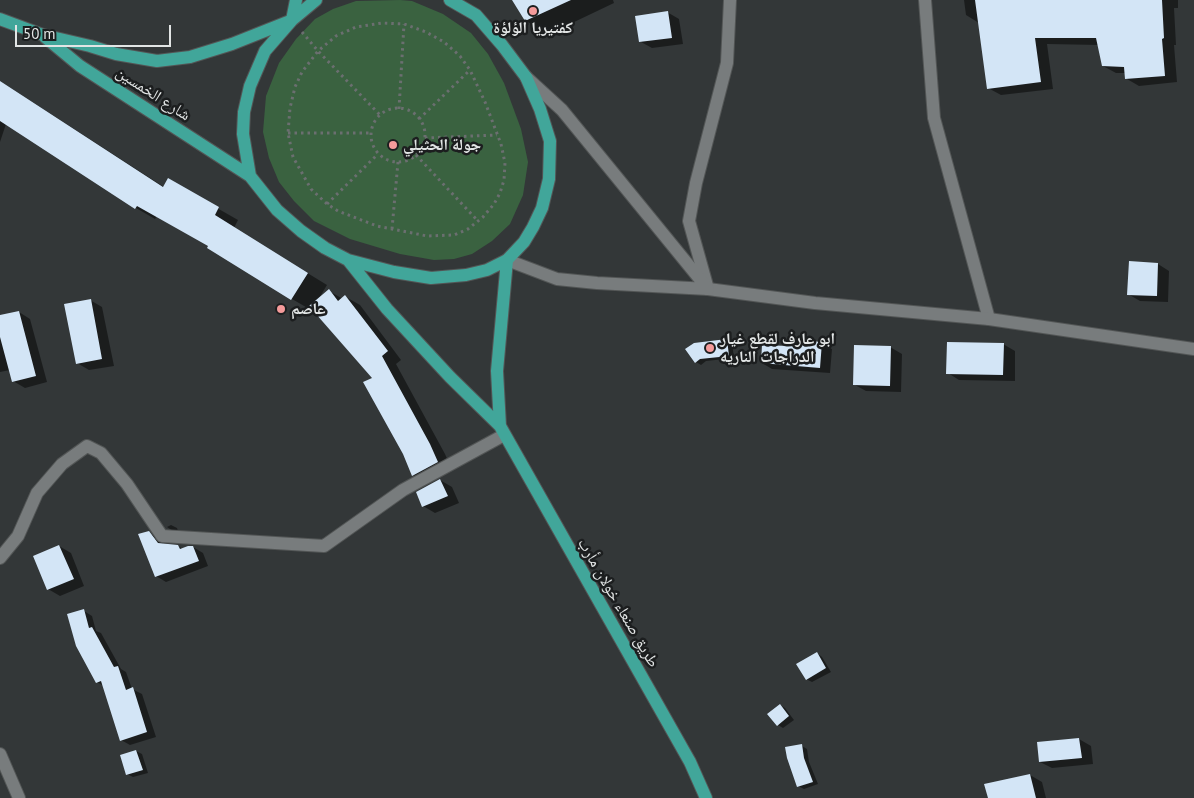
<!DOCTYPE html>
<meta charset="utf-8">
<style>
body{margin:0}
#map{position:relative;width:1194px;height:798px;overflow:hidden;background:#333738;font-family:"PT Sans",sans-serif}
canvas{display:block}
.scale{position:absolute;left:15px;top:25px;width:156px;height:22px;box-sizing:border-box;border:2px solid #e2e5e5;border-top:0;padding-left:6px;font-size:15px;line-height:18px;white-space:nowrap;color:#e2e5e5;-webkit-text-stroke:4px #1c1e1f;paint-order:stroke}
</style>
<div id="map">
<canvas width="1194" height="798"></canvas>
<div class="scale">50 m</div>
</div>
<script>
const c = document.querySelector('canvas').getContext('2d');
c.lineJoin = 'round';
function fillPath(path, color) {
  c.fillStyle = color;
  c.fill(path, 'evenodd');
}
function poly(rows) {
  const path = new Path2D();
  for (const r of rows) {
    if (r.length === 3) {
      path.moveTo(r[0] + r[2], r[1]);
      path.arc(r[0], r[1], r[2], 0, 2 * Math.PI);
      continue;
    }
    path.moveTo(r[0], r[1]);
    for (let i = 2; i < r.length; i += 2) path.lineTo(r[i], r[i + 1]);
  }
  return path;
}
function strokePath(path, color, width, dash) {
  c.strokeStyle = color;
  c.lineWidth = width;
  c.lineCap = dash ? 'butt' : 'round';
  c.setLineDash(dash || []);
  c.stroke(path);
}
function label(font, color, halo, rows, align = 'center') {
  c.font = font + ' "PT Sans","Noto Naskh Arabic",sans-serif';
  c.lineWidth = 5;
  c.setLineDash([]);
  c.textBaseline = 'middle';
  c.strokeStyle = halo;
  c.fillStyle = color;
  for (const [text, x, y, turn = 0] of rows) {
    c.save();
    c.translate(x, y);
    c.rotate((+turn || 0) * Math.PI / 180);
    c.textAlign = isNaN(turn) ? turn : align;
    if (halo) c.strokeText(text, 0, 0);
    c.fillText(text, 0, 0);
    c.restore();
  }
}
fillPath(poly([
 [400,0,412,1,443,14,471,33,488,54,504,83,521,129,528,162,523,195,510,224,492,241,472,254,454,259,434,260,400,254,350,239,314,221,294,201,279,182,269,158,263,132,266,96,279,63,296,39,315,19,333,9,356,1]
]), '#3a6240');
fillPath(poly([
 [513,0,613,0,614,3,549,34,526,21],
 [964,0,1178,0,1178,8,1174,8,1176,45,1174,45,1177,82,1139,86,1127,79,1126,73,1116,73,1103,66,1099,45,1047,44,1053,89,1001,95,988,88,979,23,966,15],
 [667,12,679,19,683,44,652,48,641,42],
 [0,81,164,187,168,180,238,220,234,228,327,285,318,300,329,291,343,299,346,297,360,305,401,360,396,364,445,454,452,470,427,483,413,475,374,378,312,308,311,310,292,299,209,248,210,246,157,216,155,219,136,208,6,124,0,142],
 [1158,264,1169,271,1168,302,1140,301,1128,294],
 [90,300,102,307,114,366,89,370,77,363],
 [19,312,30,319,47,382,25,388,13,381,10,370,0,372,0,317],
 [726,340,732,343,734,358,706,361,701,365,696,362],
 [822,344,832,349,830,373,772,369,762,363,789,348],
 [1003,344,1015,351,1015,381,959,380,948,373],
 [890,347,902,354,901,392,866,391,855,385],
 [440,480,452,487,459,503,435,513,423,506],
 [171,525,177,528,178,531,173,531,167,527],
 [148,532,158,538,164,545,178,546,183,549,193,547,203,553,208,566,166,582,156,576],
 [59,546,71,553,84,586,60,596,48,589],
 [84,611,92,616,96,631,101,633,121,669,126,672,132,689,142,694,156,737,130,745,121,740,104,686,97,682],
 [817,653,822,657,831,672,812,682,806,679],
 [780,705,785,708,794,720,783,728,778,725],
 [1079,739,1091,746,1093,764,1052,768,1040,762],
 [802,746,807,749,809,762,818,784,804,789,798,786],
 [136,751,142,754,148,773,133,777,127,774],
 [1030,775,1042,782,1046,798,989,798,986,785]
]), '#0007');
fillPath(poly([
 [512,0,571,0,525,21],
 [975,0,1162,0,1164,38,1162,39,1165,76,1125,79,1124,67,1102,66,1096,38,1035,38,1041,82,987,89],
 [668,11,672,38,639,42,635,16],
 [0,81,163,187,168,178,219,207,215,215,308,273,291,300,207,248,208,246,137,206,135,209,0,121],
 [1129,261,1158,263,1157,296,1127,295],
 [329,289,338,301,345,295,388,351,382,356,430,444,438,462,412,476,403,454,363,382,372,378,309,306],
 [91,299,102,359,76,364,64,304],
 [19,311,36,376,12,382,0,337,0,315],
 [727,339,729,356,700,359,695,363,685,349,694,343],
 [789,339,822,342,820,368,761,363,762,345,788,346],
 [947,342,1004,343,1003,375,946,374],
 [854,345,891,346,890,386,853,385],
 [440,479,448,496,422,507,416,492],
 [149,531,158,543,178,545,180,549,188,546,193,546,199,561,155,577,138,534],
 [59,545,74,579,47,590,33,556],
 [84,609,89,628,92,627,114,667,118,666,126,690,133,687,147,732,120,741,101,681,96,683,76,646,67,614],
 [817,652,826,668,806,680,796,664],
 [780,704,789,716,777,726,767,714],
 [1079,738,1082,758,1039,762,1037,742],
 [802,744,804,758,813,782,797,787,787,758,785,747],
 [136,750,143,770,126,775,120,755],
 [1030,774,1036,798,988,798,984,784]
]), '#d3e5f6');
const minor = poly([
 [925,0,934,118,989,319],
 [708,289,689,221,696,183,727,63,730,0],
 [0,558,18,536,37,493,62,464,87,446,101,453,127,484,162,536,324,546,403,490,504,435],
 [0,754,19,798]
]);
const tertiary = poly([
 [708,289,815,303,989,319,1194,349]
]);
const secondary = poly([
 [526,77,562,110,708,289],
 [507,260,557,279,597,283,708,289]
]);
const primary = poly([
 [316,0,292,20,265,51,250,86,244,112,243,134,250,176,277,210,301,231,325,248,348,260,394,272,431,278,466,275,487,270,507,260,524,242,533,227,542,208,549,179,550,141,540,109,526,77,502,45,476,15,450,0],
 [0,19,43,35,90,46,116,54,157,61,190,57,232,44,290,21],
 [292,20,296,0],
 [45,37,80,66,250,176],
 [348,260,387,309,450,377,500,426,690,762,706,798],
 [500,426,497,371,507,260]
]);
strokePath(minor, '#535656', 14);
strokePath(tertiary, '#535656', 14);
strokePath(secondary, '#535656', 14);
strokePath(primary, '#535656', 14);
strokePath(poly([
 [302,32,318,51,302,72,295,87,290,108,288,133,293,157,311,189,327,204,338,211,377,226,427,236,454,235,468,229,483,217,494,204,500,193,504,180,505,163,501,144,485,102,470,70,460,56,444,42,426,32,404,24,382,23,356,27,336,36,318,51,380,115],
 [398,135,27],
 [399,109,404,24],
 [419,119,470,70],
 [288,133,371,133],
 [425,138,497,135],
 [416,155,478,221],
 [327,204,378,154],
 [392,229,398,162]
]), '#6b6f70', 3, [2.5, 4]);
strokePath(minor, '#787c7d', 12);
strokePath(tertiary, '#787c7d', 12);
strokePath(secondary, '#787c7d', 12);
strokePath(primary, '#41a69a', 12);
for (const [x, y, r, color] of [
 [533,11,5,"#f59b9b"],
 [393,145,5,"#f59b9b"],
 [281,309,5,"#f59b9b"],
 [710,348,5,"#f59b9b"]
]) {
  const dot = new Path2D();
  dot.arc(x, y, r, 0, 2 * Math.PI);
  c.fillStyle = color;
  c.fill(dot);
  strokePath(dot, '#1c1e1f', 2);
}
label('bold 16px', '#e2e5e5', '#1c1e1f', [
 ["كفتيريا الؤلؤة",533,28,"center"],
 ["جولة الحثيلي",403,145],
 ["عاصم",291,309],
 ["ابو عارف لقطع غيار",720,339],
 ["الدراجات الناريه",720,357]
], 'left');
label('16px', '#e2e5e5', '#1c1e1f', [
 ["شارع الخمسين",153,94,33],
 ["طريق صنعاء خولان مأرب",618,603,60]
]);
</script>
